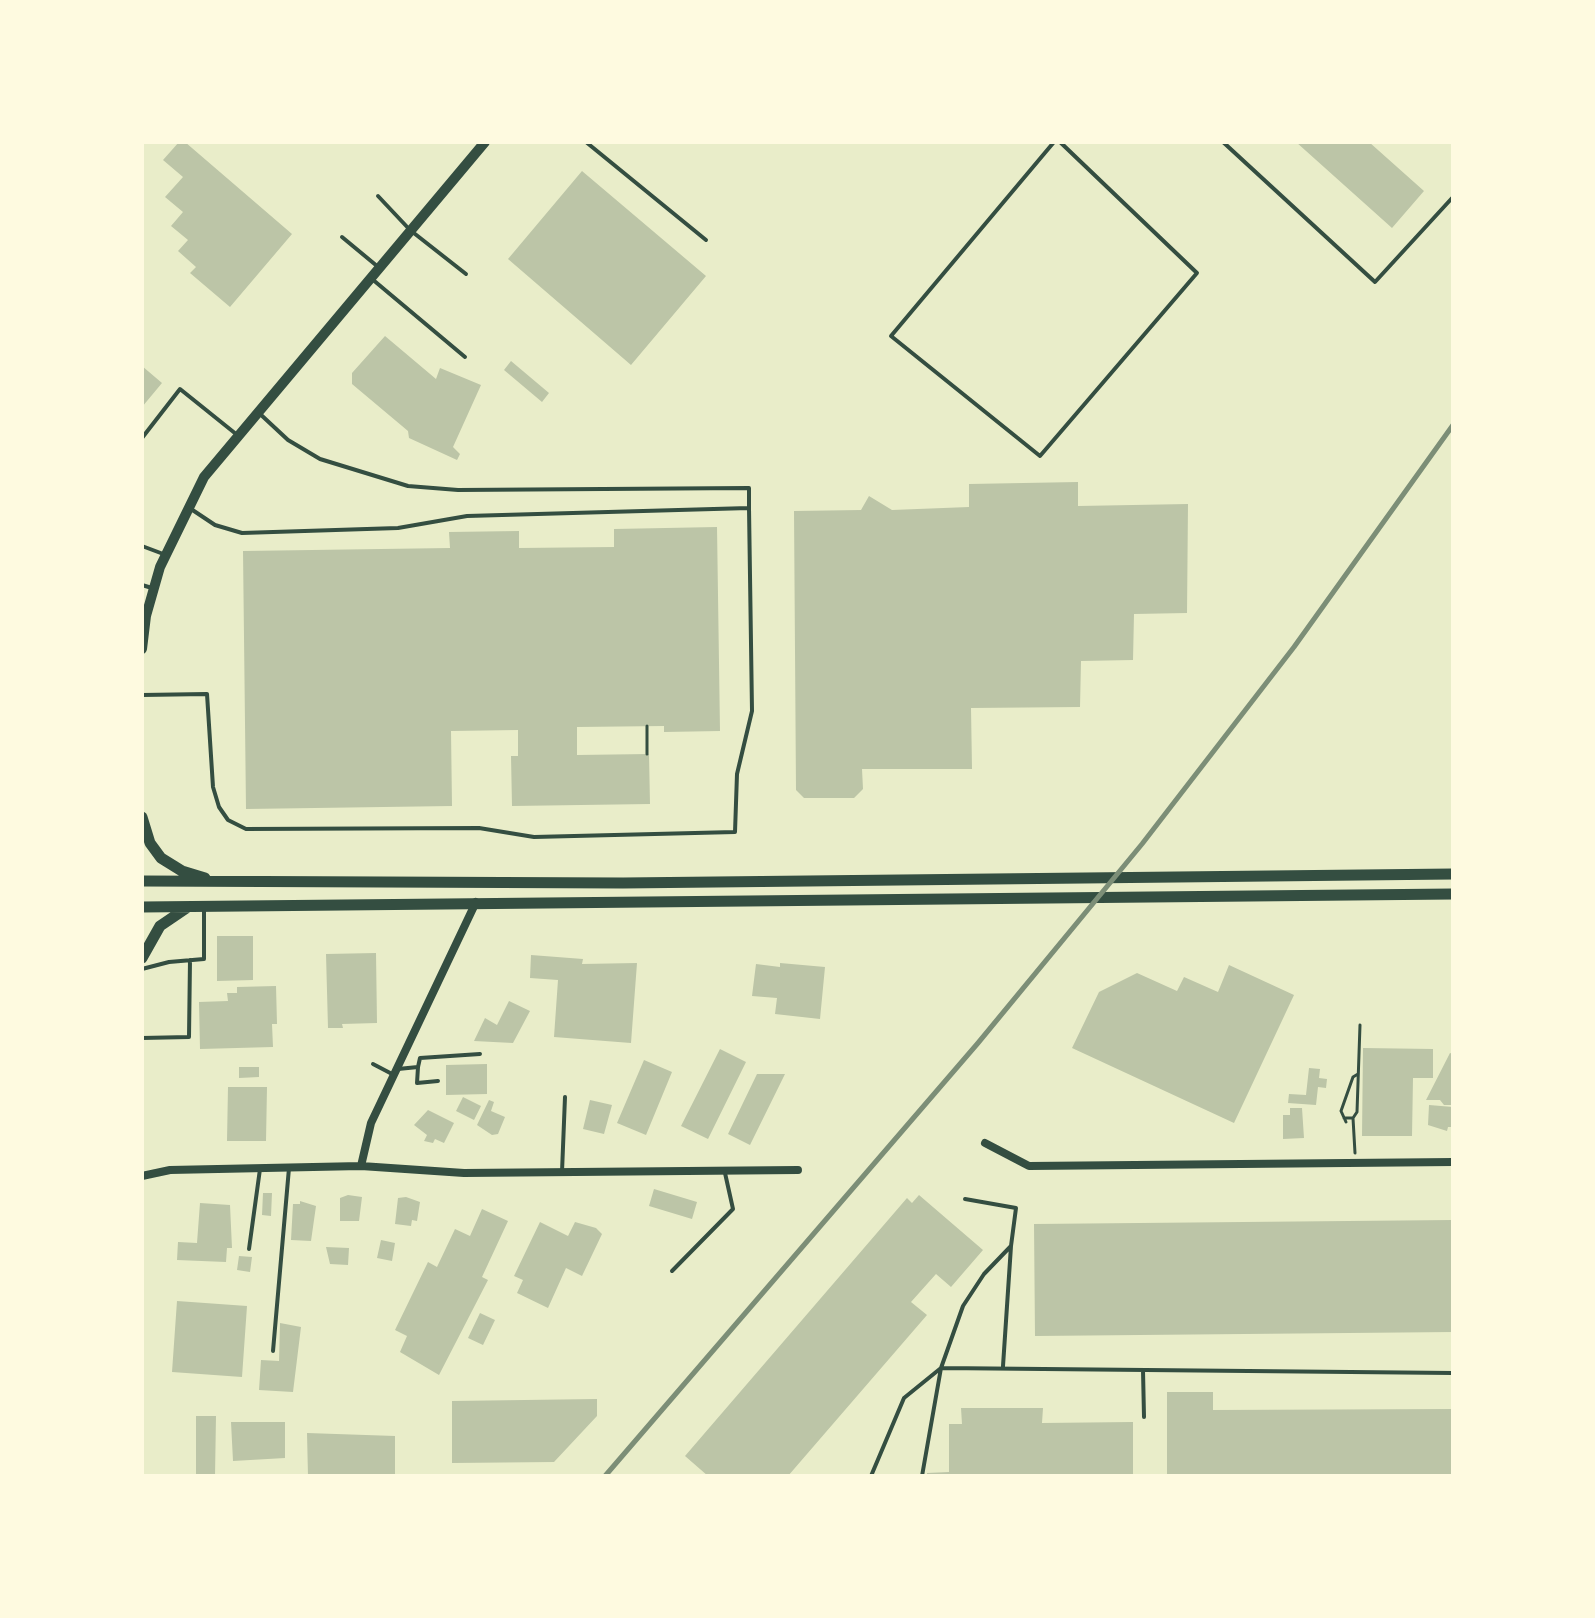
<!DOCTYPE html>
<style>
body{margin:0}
#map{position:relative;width:1595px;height:1618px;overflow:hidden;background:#e9edc9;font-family:"DM Sans",sans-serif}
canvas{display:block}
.frame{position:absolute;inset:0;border:144px solid #fefae0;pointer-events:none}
</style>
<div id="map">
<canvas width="1595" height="1618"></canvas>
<div class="frame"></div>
</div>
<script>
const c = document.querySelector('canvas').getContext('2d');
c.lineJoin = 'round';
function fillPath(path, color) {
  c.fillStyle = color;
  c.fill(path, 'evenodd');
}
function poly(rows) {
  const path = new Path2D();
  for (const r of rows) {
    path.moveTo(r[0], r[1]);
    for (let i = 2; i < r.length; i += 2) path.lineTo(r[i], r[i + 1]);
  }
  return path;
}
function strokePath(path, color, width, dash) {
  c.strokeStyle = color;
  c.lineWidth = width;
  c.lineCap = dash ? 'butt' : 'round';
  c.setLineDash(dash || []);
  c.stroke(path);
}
fillPath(poly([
 [179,142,185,142,292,234,230,307,190,273,196,267,178,251,188,240,171,226,183,212,165,197,183,177,163,160],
 [1296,142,1369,142,1424,191,1392,228],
 [582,171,706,276,631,365,508,259],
 [385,336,436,379,440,368,481,385,453,447,460,454,457,460,409,438,408,431,352,384,352,373],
 [511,361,549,393,542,402,504,370],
 [142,366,162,383,142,407],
 [1078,482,1078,506,1188,504,1187,613,1134,614,1133,660,1081,661,1080,707,971,708,972,769,862,769,863,789,854,798,804,798,796,790,794,511,861,510,869,496,892,510,969,507,969,484],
 [717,527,720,731,664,732,664,726,577,727,577,755,649,754,650,804,512,806,511,756,518,756,518,730,451,731,452,806,246,809,243,551,450,548,449,532,519,531,519,548,614,547,614,529],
 [217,936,253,936,253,980,217,981],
 [376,953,377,1023,342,1024,343,1028,328,1028,326,954],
 [531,955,583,959,582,964,637,963,631,1043,554,1037,558,980,530,978],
 [780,963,825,967,820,1019,775,1014,777,998,752,996,756,964,780,967],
 [1229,965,1294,995,1234,1123,1072,1048,1099,992,1137,973,1177,991,1184,977,1218,992],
 [276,986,277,1024,272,1024,273,1047,200,1049,199,1002,228,1001,227,993,237,993,237,987],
 [509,1001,530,1011,513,1043,474,1041,485,1018,497,1025],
 [1363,1048,1433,1049,1433,1078,1413,1078,1412,1136,1362,1136],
 [720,1049,746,1062,708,1139,681,1126],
 [1450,1053,1453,1054,1453,1105,1444,1105,1440,1100,1426,1100],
 [644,1060,672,1072,646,1135,617,1123],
 [487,1064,487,1094,446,1095,446,1065],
 [239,1067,259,1067,259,1077,239,1078],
 [1309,1068,1320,1069,1319,1078,1327,1079,1326,1088,1318,1087,1316,1105,1288,1103,1289,1094,1306,1095],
 [757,1074,785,1074,750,1145,728,1134],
 [228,1087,267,1087,266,1141,227,1141],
 [463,1097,481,1106,474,1120,456,1111],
 [489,1100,494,1102,491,1111,505,1117,498,1134,492,1135,477,1125],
 [590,1100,612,1105,604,1134,583,1129],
 [1429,1105,1453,1107,1453,1127,1448,1127,1447,1131,1428,1125],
 [1290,1108,1302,1108,1304,1138,1283,1139,1283,1115,1290,1115],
 [428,1110,454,1123,444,1143,435,1139,433,1143,424,1141,427,1135,414,1125],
 [654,1189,697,1202,692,1219,649,1206],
 [263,1193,272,1193,271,1216,262,1215],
 [348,1195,362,1197,359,1221,340,1221,340,1198],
 [919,1195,983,1250,951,1287,936,1274,911,1302,927,1315,788,1476,708,1476,685,1456,907,1198,912,1203],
 [406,1197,420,1202,417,1221,412,1220,411,1226,395,1224,398,1198],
 [300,1201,316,1206,311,1241,291,1240,293,1204,300,1204],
 [200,1203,230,1205,232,1248,227,1248,226,1262,177,1260,178,1242,197,1243],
 [482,1209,508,1221,482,1277,488,1280,439,1375,400,1352,407,1336,395,1330,428,1262,437,1267,455,1229,470,1236],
 [1453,1220,1453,1332,1035,1336,1034,1224],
 [540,1222,568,1236,575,1222,596,1228,602,1234,582,1276,566,1268,548,1308,517,1293,523,1280,514,1276],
 [381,1240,395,1243,392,1261,377,1258],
 [326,1247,349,1248,348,1265,330,1264],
 [239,1256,252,1257,250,1272,237,1270],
 [177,1301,247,1306,242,1377,172,1372],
 [480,1313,495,1320,483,1345,468,1338],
 [280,1323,301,1327,293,1392,259,1390,261,1360,279,1361],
 [1167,1392,1213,1392,1213,1410,1453,1409,1453,1476,1167,1476],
 [597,1399,597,1416,554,1462,452,1463,452,1401],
 [961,1408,1043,1408,1042,1423,1133,1422,1133,1476,927,1476,927,1473,949,1472,949,1424,962,1424],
 [196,1416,216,1416,215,1476,196,1476],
 [231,1422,285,1422,285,1458,233,1461],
 [307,1433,395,1436,395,1476,308,1476]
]), '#bcc5a7');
strokePath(poly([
 [647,726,647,754],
 [1344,1118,1353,1118,1355,1153],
 [1353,1118,1357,1112,1360,1025],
 [1346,1122,1341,1111,1353,1077,1358,1074]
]), '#344e41', 3);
strokePath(poly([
 [586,142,706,240],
 [1054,142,891,336,1040,456,1197,273,1060,142],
 [1223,142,1375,282,1453,197],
 [378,196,410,230,466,274],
 [342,237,377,266],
 [372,279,465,357],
 [259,413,288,440,320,459,408,486,458,490,749,488,749,508],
 [142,438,180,389,236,434],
 [142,546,166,555],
 [142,585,152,588],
 [142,695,207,694,213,787,219,807,228,820,246,829,479,828,534,837,735,832,737,774,752,711,749,508,467,516,398,528,242,533,215,525,191,509],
 [142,969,169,962,204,959,204,909],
 [142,1038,189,1037,190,960],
 [373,1064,394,1075],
 [418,1067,417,1083,438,1081],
 [398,1069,418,1067,420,1058,480,1054],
 [562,1172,565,1097],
 [965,1199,1016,1208,1011,1246],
 [249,1249,260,1169],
 [672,1271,733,1209,725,1173],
 [273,1351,289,1168],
 [1143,1370,1144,1417],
 [871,1476,904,1398,941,1368,1453,1373],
 [922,1476,941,1368,963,1306,984,1274,1011,1246,1003,1366]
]), '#344e41', 4);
strokePath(poly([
 [985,1143,1029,1166,1453,1162],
 [361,1166,371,1123,476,902],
 [142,1176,170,1170,361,1166,464,1173,798,1170]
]), '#344e41', 8);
strokePath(poly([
 [142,649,146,616,160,567,204,477,485,142]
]), '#344e41', 10);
strokePath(poly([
 [142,817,150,843,161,858,182,871,205,878],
 [142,881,623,883,1453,874],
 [142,907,1453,894],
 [142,958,160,926,188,907]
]), '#344e41', 11);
strokePath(poly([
 [605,1476,978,1043,1142,844,1294,647,1453,425]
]), '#7c8e77', 5);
</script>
